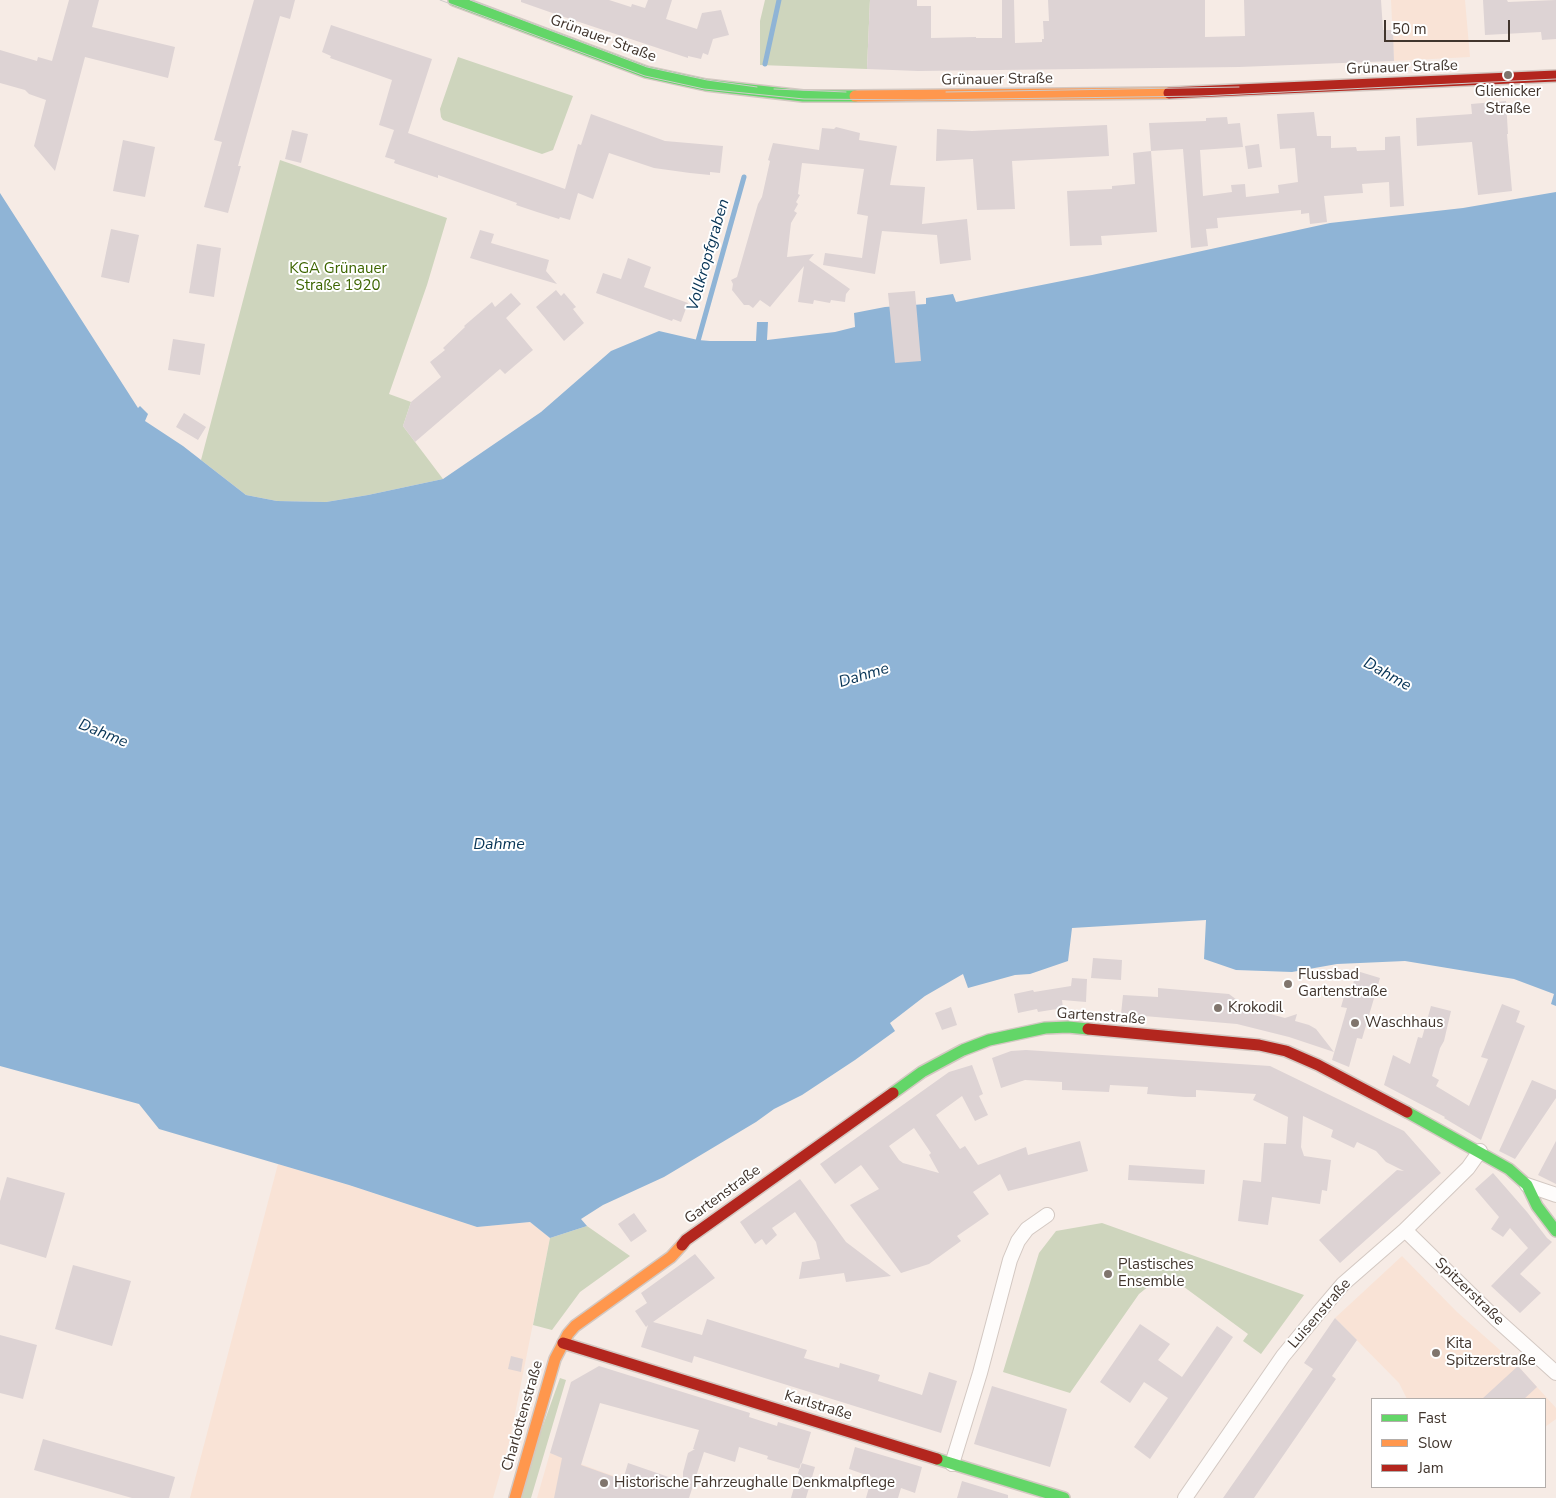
<!DOCTYPE html>
<meta charset="utf-8">
<style>
body{margin:0}
#map{position:relative;width:1556px;height:1498px;overflow:hidden;background:#f6ebe5;font-family:"Nunito Sans",sans-serif}
canvas{display:block}
.legend{position:absolute;left:1371px;top:1398px;width:175px;height:90px;box-sizing:border-box;background:#fff;border:1px solid #b3aeab;margin:0;padding:6px 9px;list-style:none;font-size:15px;color:#41352d}
.legend li{display:flex;align-items:center;gap:10px;height:25px}
.legend b{width:25px;border:1px solid #b3aeab}
.scale{position:absolute;left:1384px;top:20px;width:126px;height:22px;box-sizing:border-box;border:2px solid #41352d;border-top:0;padding-left:6px;font-size:15px;line-height:18px;white-space:nowrap;color:#41352d;-webkit-text-stroke:4px #fff;paint-order:stroke}
</style>
<div id="map">
<canvas width="1556" height="1498"></canvas>
<ul class="legend">
<li><b style="height:6px;background:#63d668"></b>Fast</li>
<li><b style="height:6px;background:#ff974d"></b>Slow</li>
<li><b style="height:6px;background:#b3261e"></b>Jam</li>
</ul>
<div class="scale">50 m</div>
</div>
<script>
const c = document.querySelector('canvas').getContext('2d');
c.lineJoin = 'round';
function fillPath(path, color) {
  c.fillStyle = color;
  c.fill(path, 'evenodd');
}
function poly(rows) {
  const path = new Path2D();
  for (const r of rows) {
    path.moveTo(r[0], r[1]);
    for (let i = 2; i < r.length; i += 2) path.lineTo(r[i], r[i + 1]);
  }
  return path;
}
function strokePath(path, color, width, dash) {
  c.strokeStyle = color;
  c.lineWidth = width;
  c.lineCap = dash ? 'butt' : 'round';
  c.setLineDash(dash || []);
  c.stroke(path);
}
function label(font, color, halo, rows, align = 'center') {
  c.font = font + ' "Nunito Sans",sans-serif';
  c.lineWidth = 4;
  c.setLineDash([]);
  c.textBaseline = 'middle';
  c.strokeStyle = halo;
  c.fillStyle = color;
  for (const [text, x, y, turn = 0] of rows) {
    c.save();
    c.translate(x, y);
    c.rotate((+turn || 0) * Math.PI / 180);
    c.textAlign = isNaN(turn) ? turn : align;
    if (halo) c.strokeText(text, 0, 0);
    c.fillText(text, 0, 0);
    c.restore();
  }
}
fillPath(poly([
 [1391,0,1465,0,1470,57,1394,61],
 [278,1164,349,1185,477,1227,530,1222,550,1238,510,1439,493,1498,190,1498],
 [1402,1256,1457,1312,1518,1366,1556,1408,1556,1419,1545,1427,1545,1399,1407,1399,1399,1383,1335,1318],
 [550,1453,561,1457,675,1498,537,1498]
]), '#f9e3d6');
fillPath(poly([
 [765,0,870,0,867,69,760,65,760,21],
 [458,57,573,96,553,150,542,154,443,120,441,117,440,109],
 [280,160,447,218,427,285,389,394,411,402,403,426,443,479,368,495,326,502,277,501,246,495,201,460],
 [1102,1223,1304,1295,1261,1354,1243,1341,1248,1334,1165,1273,1139,1294,1070,1393,1003,1372,1039,1253,1056,1231],
 [587,1226,630,1256,580,1292,552,1330,533,1325,550,1238],
 [560,1378,566,1380,531,1498,517,1498]
]), '#ced5bd');
fillPath(poly([
 [1556,192,1556,1006,1551,1004,1554,994,1514,979,1405,961,1337,964,1292,972,1236,970,1204,959,1206,920,1072,928,1068,961,1030,974,1015,975,968,988,963,974,925,996,890,1023,895,1031,855,1060,802,1095,774,1109,756,1122,664,1177,603,1205,581,1219,587,1226,550,1238,530,1222,477,1227,349,1185,159,1129,139,1104,0,1066,0,193,138,408,140,406,148,414,145,421,183,446,246,495,277,501,326,502,368,495,443,479,541,412,611,351,659,331,698,340,710,341,756,341,757,322,768,322,767,340,835,332,855,327,854,313,885,307,926,304,926,298,953,294,956,302,1092,275,1330,223,1463,208]
]), '#8fb4d6');
strokePath(poly([
 [765,64,779,0],
 [698,347,698,341,744,177]
]), '#8fb4d6', 5);
fillPath(poly([
 [69,0,99,0,92,27,175,47,168,78,85,57,55,171,34,146,46,100,29,94,25,90,0,83,0,50,37,61,38,57,52,61],
 [254,0,295,0,290,19,280,16,238,166,241,166,228,213,204,207,222,142,214,140],
 [521,0,609,0,631,7,632,4,645,8,648,0,672,0,666,19,697,29,702,13,721,10,729,35,713,39,708,55,703,53,701,59,688,56,688,58,561,16,521,2],
 [870,0,917,0,917,6,931,6,931,38,976,37,976,38,1002,38,1002,0,1014,0,1015,43,1042,42,1042,39,1044,39,1043,21,1049,21,1048,0,1205,0,1205,37,1245,36,1244,0,1381,0,1383,30,1393,30,1394,61,1239,67,918,71,867,69],
 [1483,0,1507,0,1508,2,1556,0,1556,39,1542,40,1541,32,1485,35],
 [331,25,432,59,408,133,565,189,578,144,581,145,591,114,665,141,723,146,720,173,710,172,710,175,690,173,654,168,609,153,593,199,578,193,570,220,560,217,559,219,537,212,516,205,517,203,469,186,438,175,438,178,394,163,395,160,385,157,394,130,379,125,392,80,330,58,331,56,322,52],
 [1506,101,1508,134,1507,134,1512,191,1478,195,1472,142,1417,146,1416,118,1472,114,1471,104],
 [1314,112,1317,136,1331,136,1331,148,1356,147,1357,151,1385,150,1385,137,1400,136,1404,206,1390,207,1389,182,1362,184,1363,193,1324,196,1327,222,1310,224,1309,213,1301,214,1301,210,1217,218,1218,228,1206,229,1208,246,1191,248,1183,149,1151,151,1149,123,1206,121,1206,118,1227,117,1228,124,1240,123,1243,147,1200,150,1203,196,1232,192,1231,185,1245,184,1246,197,1279,193,1278,185,1298,182,1295,148,1280,149,1277,114],
 [1107,125,1109,156,1012,161,1015,209,977,210,973,159,936,161,937,129,972,131],
 [836,127,860,133,859,140,897,146,890,185,925,187,922,224,967,219,971,260,940,264,937,235,882,231,875,274,823,265,825,253,862,258,868,216,857,214,864,169,802,163,798,194,800,195,796,202,798,204,794,211,797,213,791,223,787,257,814,254,809,260,850,289,846,294,845,302,831,300,830,303,814,300,813,304,798,302,804,266,770,307,760,300,753,308,749,305,744,305,732,290,733,284,731,280,737,277,758,204,762,197,770,161,768,160,773,143,819,150,822,128,834,129],
 [292,130,308,134,301,163,285,159],
 [123,140,155,147,145,197,113,191],
 [1259,144,1262,167,1248,169,1245,146],
 [1151,151,1157,232,1101,236,1102,245,1070,246,1067,191,1112,189,1112,186,1135,184,1133,153],
 [111,229,139,235,129,283,101,277],
 [480,230,494,234,491,243,549,260,546,271,557,284,470,258],
 [197,244,221,248,214,297,189,293],
 [628,258,651,267,644,287,688,303,681,322,673,319,672,321,596,293,603,273,621,279],
 [556,290,561,296,564,293,576,307,573,309,584,323,564,341,536,307],
 [915,291,921,361,895,363,888,293],
 [511,293,521,304,506,318,533,350,505,374,500,369,415,442,403,426,411,402,441,377,430,362,445,350,443,348,465,327,464,326,492,302,495,307],
 [173,339,205,344,200,375,168,370],
 [184,413,206,427,198,440,176,427],
 [1093,958,1122,960,1121,980,1091,978],
 [1357,971,1380,978,1362,1039,1357,1038,1349,1067,1332,1060,1347,1008,1341,1007,1345,993,1350,994],
 [1072,978,1087,979,1086,1002,1062,1000,1063,1008,1038,1012,1037,1009,1018,1013,1014,994,1033,990,1034,992,1071,986],
 [1158,988,1229,994,1237,1000,1244,1012,1265,1004,1263,1012,1285,1018,1297,1014,1295,1021,1309,1025,1316,1029,1334,1052,1289,1037,1237,1024,1121,1014,1123,995,1158,997],
 [1502,1004,1520,1011,1516,1022,1525,1026,1481,1140,1444,1118,1445,1117,1384,1085,1393,1055,1410,1064,1418,1037,1422,1038,1431,1006,1451,1011,1444,1041,1440,1048,1432,1076,1439,1080,1436,1086,1469,1106,1488,1059,1481,1057],
 [951,1007,957,1025,942,1030,935,1013],
 [1026,1050,1270,1066,1404,1131,1441,1173,1340,1263,1319,1240,1397,1170,1404,1171,1386,1162,1376,1151,1357,1142,1354,1148,1331,1137,1333,1130,1303,1116,1301,1147,1304,1156,1331,1160,1327,1191,1322,1190,1320,1204,1272,1197,1268,1225,1238,1221,1243,1180,1261,1182,1264,1143,1286,1144,1288,1117,1253,1100,1256,1094,1196,1090,1196,1097,1185,1097,1147,1094,1148,1087,1110,1085,1109,1092,1062,1090,1062,1082,1025,1080,1001,1088,992,1058,1011,1051],
 [972,1065,983,1094,979,1096,988,1115,975,1121,962,1096,936,1115,960,1149,965,1146,978,1165,1026,1147,1028,1155,1080,1141,1088,1171,1008,1191,1000,1174,973,1192,989,1214,957,1236,961,1241,929,1264,901,1273,850,1205,879,1189,861,1165,835,1184,820,1164,949,1072],
 [914,1128,931,1153,929,1155,939,1173,903,1163,899,1160,889,1146],
 [1532,1080,1556,1090,1556,1098,1515,1159,1499,1151],
 [1556,1141,1556,1184,1538,1175],
 [1129,1165,1205,1170,1204,1184,1128,1180],
 [1493,1173,1527,1212,1547,1238,1552,1242,1520,1274,1541,1293,1520,1313,1491,1286,1528,1248,1510,1228,1503,1237,1491,1229,1499,1217,1475,1189],
 [7,1177,65,1193,46,1258,0,1244,0,1201],
 [800,1179,846,1242,891,1276,846,1282,844,1273,799,1279,802,1262,820,1259,816,1242,795,1212,772,1228,777,1235,766,1245,762,1239,755,1244,740,1222],
 [634,1213,647,1231,631,1242,618,1224],
 [695,1254,715,1278,653,1322,702,1335,707,1319,807,1350,804,1358,839,1368,840,1363,880,1375,878,1381,922,1395,929,1372,957,1381,941,1433,694,1356,692,1363,641,1347,648,1325,646,1327,635,1311,647,1303,641,1293],
 [73,1265,131,1281,112,1346,55,1329],
 [1335,1318,1357,1340,1332,1376,1336,1379,1254,1498,1223,1498,1313,1369,1304,1363],
 [1140,1324,1170,1344,1158,1360,1182,1377,1217,1326,1233,1337,1150,1459,1134,1447,1168,1398,1144,1382,1130,1403,1100,1382],
 [0,1335,37,1345,23,1399,0,1393],
 [511,1356,523,1359,521,1372,508,1369],
 [599,1366,750,1413,749,1417,777,1426,778,1422,811,1432,800,1469,767,1459,768,1456,739,1447,735,1462,704,1452,689,1498,554,1498,562,1458,550,1453,571,1382],
 [600,1403,699,1430,693,1449,695,1449,688,1453,683,1472,683,1482,628,1463,623,1480,581,1465],
 [1518,1366,1537,1387,1524,1399,1482,1399],
 [992,1386,1067,1409,1050,1467,974,1444],
 [43,1439,175,1477,169,1498,132,1498,34,1470],
 [855,1447,922,1467,915,1493,901,1488,898,1498,866,1498,872,1477,849,1469],
 [801,1463,815,1467,806,1498,791,1498],
 [962,1481,1008,1495,1008,1498,957,1498]
]), '#ddd3d4');
const street = poly([
 [1527,1185,1556,1195],
 [1405,1230,1496,1319,1556,1373],
 [952,1464,980,1373,1010,1260,1018,1241,1027,1229,1047,1215],
 [1185,1498,1283,1356,1320,1311,1343,1284,1405,1230,1468,1168,1480,1151]
]);
const fast = poly([
 [454,0,646,72,706,85,803,96,855,96],
 [893,1093,922,1072,963,1050,989,1040,1045,1028,1068,1027,1088,1029],
 [1407,1112,1509,1169,1527,1185,1537,1206,1556,1231],
 [937,1459,1064,1498]
]);
const slow = poly([
 [855,96,1169,93],
 [515,1498,555,1359,568,1334,575,1326,671,1257,682,1245]
]);
const jam = poly([
 [1169,93,1556,76],
 [1088,1029,1259,1045,1286,1051,1318,1065,1407,1112],
 [682,1245,686,1240,893,1093],
 [563,1343,937,1459]
]);
strokePath(street, '#d3c8c2', 16);
strokePath(fast, '#d3c8c2', 14);
strokePath(slow, '#d3c8c2', 14);
strokePath(jam, '#d3c8c2', 14);
strokePath(street, '#fefcfb', 14);
strokePath(fast, '#63d668', 11);
strokePath(slow, '#ff974d', 11);
strokePath(jam, '#b3261e', 11);
strokePath(poly([
 [440,0,645,76,704,89,804,99,919,100,1201,96,1556,79],
 [470,0,647,67,707,80,757,87],
 [774,89,846,92],
 [946,92,1239,87]
]), '#cfccca', 1);
for (const [x, y, r, color] of [
 [1508,75,5,"#80756d"],
 [1288,984,5,"#80756d"],
 [1218,1008,5,"#80756d"],
 [1355,1023,5,"#80756d"],
 [1108,1274,5,"#80756d"],
 [1436,1353,5,"#80756d"],
 [604,1483,5,"#80756d"]
]) {
  const dot = new Path2D();
  dot.arc(x, y, r, 0, 2 * Math.PI);
  c.fillStyle = color;
  c.fill(dot);
  strokePath(dot, '#fff', 2);
}
label('15px', '#41352d', '#fff', [
 ["Grünauer Straße",603,39,20],
 ["Grünauer Straße",1402,68,-2],
 ["Grünauer Straße",997,80,-1],
 ["Gartenstraße",1101,1017,4],
 ["Gartenstraße",723,1195,-36],
 ["Spitzerstraße",1469,1292,44],
 ["Luisenstraße",1320,1314,-49],
 ["Karlstraße",818,1406,17],
 ["Charlottenstraße",523,1416,-74]
]);
label('15px', '#41352d', '#fff', [
 ["Glienicker",1508,92,"center"],
 ["Straße",1508,109,"center"],
 ["Flussbad",1298,975],
 ["Gartenstraße",1298,992],
 ["Krokodil",1228,1008],
 ["Waschhaus",1365,1023],
 ["Plastisches",1118,1265],
 ["Ensemble",1118,1282],
 ["Kita",1446,1344],
 ["Spitzerstraße",1446,1361],
 ["Historische Fahrzeughalle Denkmalpflege",614,1483]
], 'left');
label('15px', '#3d6500', '#fff', [
 ["KGA Grünauer",338,269],
 ["Straße 1920",338,286]
]);
label('italic 16px', '#073456', '#fff', [
 ["Vollkropfgraben",709,255,-74],
 ["Dahme",1387,675,29],
 ["Dahme",864,676,-17],
 ["Dahme",103,734,22],
 ["Dahme",499,845]
]);
</script>
